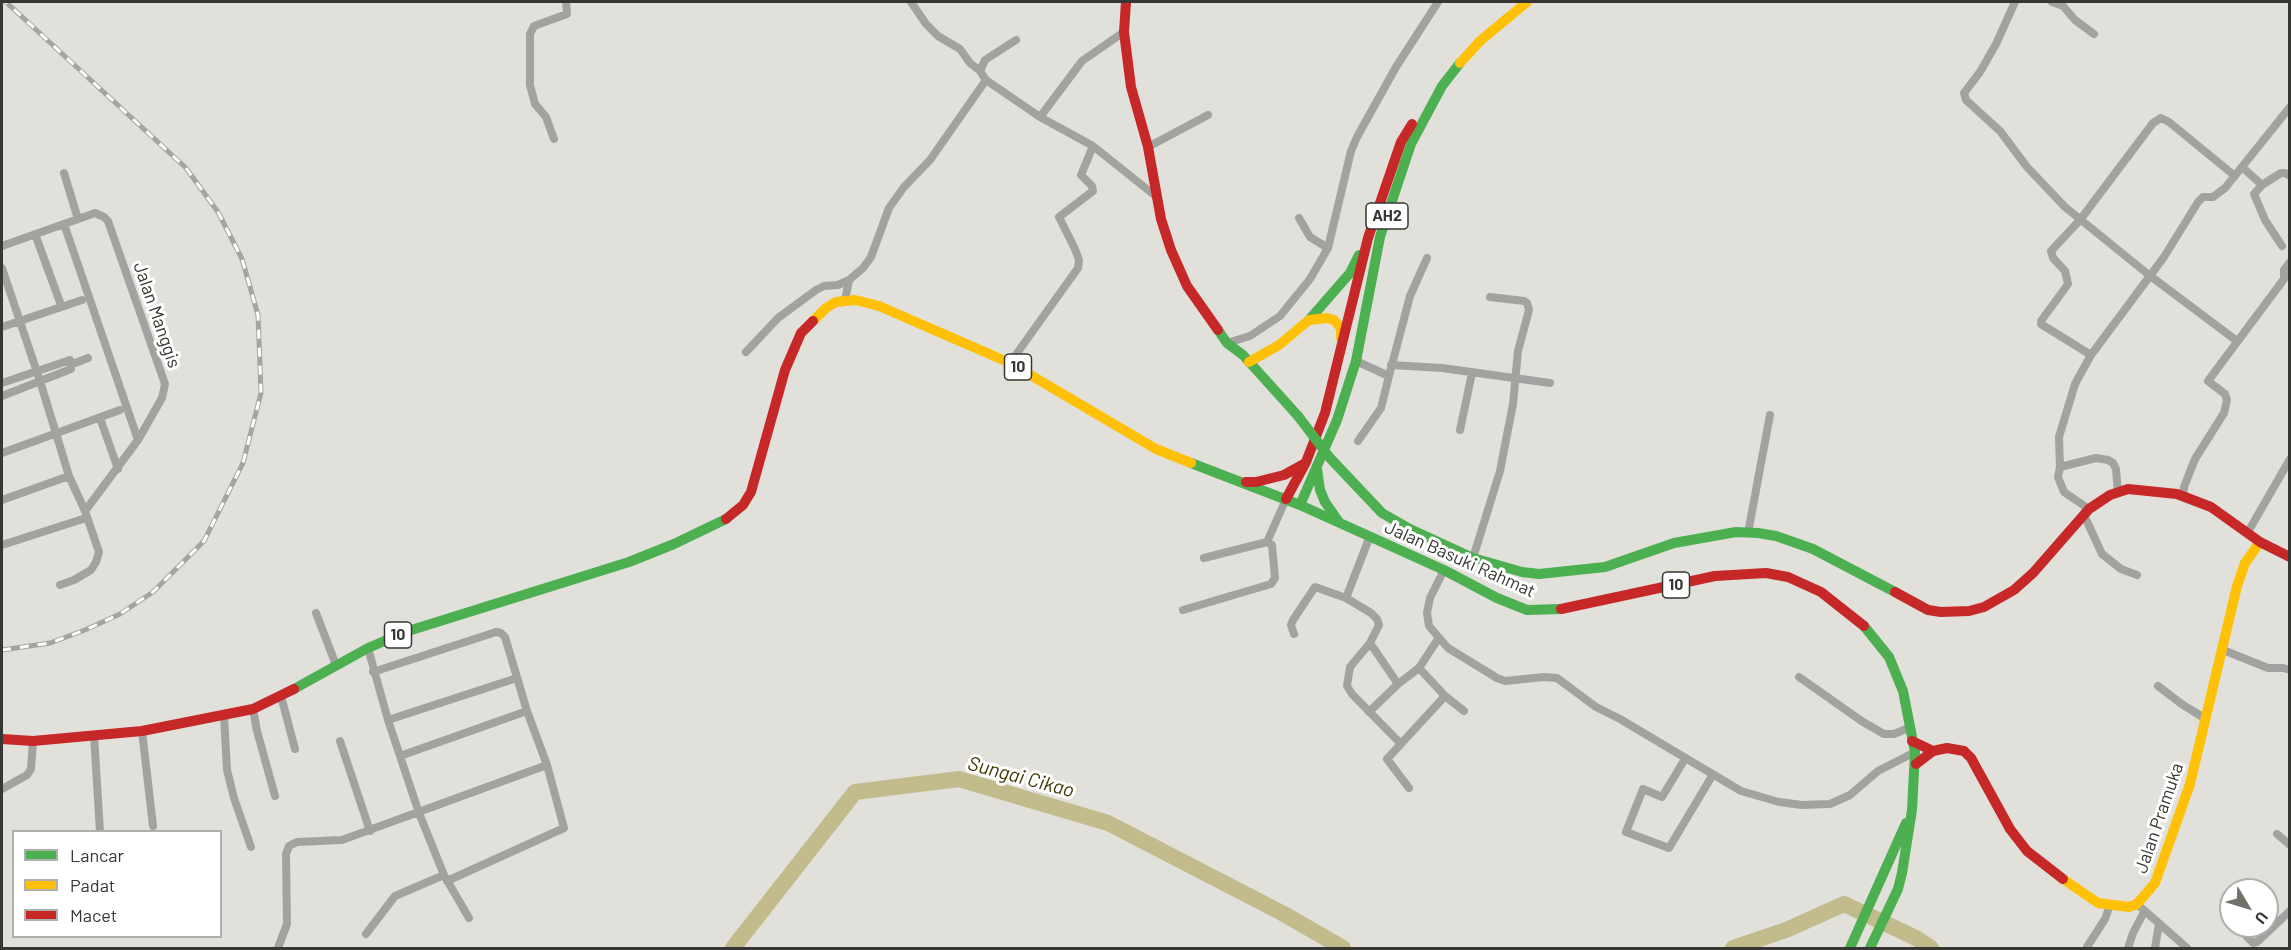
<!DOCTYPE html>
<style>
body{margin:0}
#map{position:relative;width:2291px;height:950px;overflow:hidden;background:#e1e0db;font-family:Barlow,sans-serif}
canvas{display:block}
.frame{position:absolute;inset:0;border:3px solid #363632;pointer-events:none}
.legend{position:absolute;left:12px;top:830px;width:210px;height:108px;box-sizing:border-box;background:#fff;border:2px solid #afafad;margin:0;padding:8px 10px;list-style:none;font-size:18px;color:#363632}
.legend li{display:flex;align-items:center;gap:12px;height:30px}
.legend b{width:30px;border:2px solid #afafad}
.north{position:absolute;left:2219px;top:878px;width:60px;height:60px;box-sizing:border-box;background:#fff;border:2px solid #afafad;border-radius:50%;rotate:128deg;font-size:16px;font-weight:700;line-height:24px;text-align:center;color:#363632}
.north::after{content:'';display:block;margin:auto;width:21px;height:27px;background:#72726d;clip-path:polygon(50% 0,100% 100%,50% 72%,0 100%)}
</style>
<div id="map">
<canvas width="2291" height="950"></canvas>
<div class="frame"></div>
<ul class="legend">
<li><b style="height:8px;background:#4caf50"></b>Lancar</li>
<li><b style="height:8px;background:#ffc107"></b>Padat</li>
<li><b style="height:8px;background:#c62828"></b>Macet</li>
</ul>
<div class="north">U</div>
</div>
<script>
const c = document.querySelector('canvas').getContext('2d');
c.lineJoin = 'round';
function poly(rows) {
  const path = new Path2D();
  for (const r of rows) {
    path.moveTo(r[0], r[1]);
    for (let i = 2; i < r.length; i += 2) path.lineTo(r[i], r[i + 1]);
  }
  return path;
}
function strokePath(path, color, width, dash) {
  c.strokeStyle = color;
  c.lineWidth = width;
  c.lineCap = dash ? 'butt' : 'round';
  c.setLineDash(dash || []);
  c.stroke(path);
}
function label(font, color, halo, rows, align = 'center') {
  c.font = font + ' Barlow,sans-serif';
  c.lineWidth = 6;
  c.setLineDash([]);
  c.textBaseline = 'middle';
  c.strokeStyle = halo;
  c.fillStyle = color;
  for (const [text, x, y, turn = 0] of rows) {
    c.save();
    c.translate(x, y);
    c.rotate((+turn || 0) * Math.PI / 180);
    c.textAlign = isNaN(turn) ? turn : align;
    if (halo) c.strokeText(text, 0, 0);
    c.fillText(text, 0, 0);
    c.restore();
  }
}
strokePath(poly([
 [733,948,855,792,959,779,1108,823,1282,913,1343,948],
 [1733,948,1786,930,1844,904,1916,938,1931,948]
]), '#c2bc8d', 16);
strokePath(poly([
 [911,2,926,24,938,36,960,49,970,63,980,71],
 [2015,2,1996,44,1980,72,1964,93,1966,100,2000,131,2027,167,2065,207,2149,275,2237,341],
 [2052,2,2063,6,2075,20,2094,34],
 [1016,40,985,60,980,71,986,80,1040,117],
 [554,139,546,117,535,104,530,85,530,34,534,26,567,14,566,2],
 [1093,146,1158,198],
 [1148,147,1208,115],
 [2242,167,2262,185],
 [64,173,78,219],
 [1299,218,1310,237,1328,248],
 [64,224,138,440],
 [35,234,61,305],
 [2,246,95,213,104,217,108,221,165,384,162,398,138,440,85,511],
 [2282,246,2265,220,2254,194,2262,185,2281,173,2285,173,2290,176],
 [2,268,40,381,69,476,85,511,99,552,96,562,91,570,74,580,60,585],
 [845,300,849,280,863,268,871,257,889,208,904,187,930,160,986,80],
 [2,327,82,300],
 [1227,343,1250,336,1280,316,1310,279,1328,248,1351,151,1357,137,1396,67,1438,2],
 [746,352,778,318,816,290,824,286,838,285,849,280],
 [2091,355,2041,324,2041,321,2068,284,2065,271,2053,258,2051,251,2080,220,2153,123,2161,118,2169,122,2235,176],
 [1356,361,1389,376,1410,296,1427,258],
 [1010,363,1078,268,1079,260,1075,249,1059,217,1093,191,1092,186,1081,175,1093,146,1040,117,1082,61,1124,32],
 [1391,365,1442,368,1550,383],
 [2,383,70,360,70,365],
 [2,396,71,369,70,365,88,358],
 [100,418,118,469],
 [1460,430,1472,373],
 [1358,441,1381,408,1389,376],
 [2,453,120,410],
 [2060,467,2096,458,2108,460,2113,463,2116,469,2118,493],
 [2183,497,2184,487,2195,459,2224,413,2227,400,2225,394,2208,381,2284,279,2284,270,2290,262],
 [2,500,69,476],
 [2089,509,2064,492,2058,477,2060,467,2059,437,2075,384,2091,355,2164,257,2198,202,2203,197,2213,197,2225,188,2290,107],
 [2084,515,2102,554,2121,569,2137,575],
 [2248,532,2290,459],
 [1748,533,1770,415],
 [2,545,86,518],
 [1204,558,1267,542,1286,499],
 [1473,558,1500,471,1513,404,1518,351,1529,310,1527,303,1524,301,1490,297],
 [1444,570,1430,598,1427,613,1429,626,1448,648,1497,678,1505,681,1544,677,1557,678,1596,707,1620,719,1741,791,1779,802,1802,805,1830,804,1850,795,1878,771,1915,752],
 [1346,598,1371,613,1377,619,1379,625,1370,643,1350,667,1347,686,1352,694,1400,743],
 [1183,610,1271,584,1275,578,1272,545,1267,542],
 [316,613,336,665],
 [1294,634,1291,625,1293,620,1315,587,1346,598,1370,536],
 [1370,643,1398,684],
 [368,648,388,720,419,813,444,875,469,918],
 [2223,650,2268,668,2283,668,2290,670],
 [373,672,496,632,501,633,505,637,527,711,547,765,564,828,447,881],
 [1799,677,1863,722,1884,734,1894,734,1911,727],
 [2158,686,2183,705,2206,719],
 [281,696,295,749],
 [1445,696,1464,711],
 [253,709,257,731,275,796],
 [1369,712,1398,684,1419,668],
 [224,716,227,770,234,798,251,847],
 [388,720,517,678],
 [142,731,153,826],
 [94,735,100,832],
 [340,741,370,831],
 [400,756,527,711],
 [1685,759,1662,797,1643,789,1626,832,1669,848,1712,776],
 [1409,788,1387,759,1445,696,1419,668,1438,639],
 [2,789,27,775,31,769,33,741],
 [2277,834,2290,845],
 [2137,904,2187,948],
 [2237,926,2253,943,2257,942,2290,911],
 [366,934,395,896,444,875],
 [2087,947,2105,919,2110,905],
 [278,948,287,924,286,854,289,846,297,842,342,840,547,765],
 [2128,948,2133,933,2144,912],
 [2155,948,2159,924]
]), '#a2a2a0', 8);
strokePath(poly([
 [1309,320,1350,273,1359,255],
 [1218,330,1227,343,1243,355,1298,416],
 [1330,458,1382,513,1410,529,1473,558,1522,572,1539,574,1605,567,1674,543,1736,532,1758,533,1776,536,1813,549,1895,592],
 [1191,463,1300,505,1444,570,1497,598,1527,610,1561,609],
 [1317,469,1320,490,1325,502,1339,522],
 [1300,505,1337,420,1356,361,1380,237,1411,144,1442,86,1460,63],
 [1864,626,1889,657,1903,691,1915,752,1912,810,1902,873,1898,889,1870,948],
 [294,689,368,648,405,632,629,562,674,544,726,519],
 [1850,948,1906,823]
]), '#4caf50', 10);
strokePath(poly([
 [1460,63,1480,41,1527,2],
 [1309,320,1327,318,1334,320,1341,328,1341,338],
 [813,321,826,308,836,302,855,300,879,306,1010,363,1156,449,1191,463],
 [1249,362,1279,345,1309,320],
 [2063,879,2098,903,2129,907,2137,904,2155,883,2190,784,2237,586,2245,563,2260,542]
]), '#ffc107', 10);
strokePath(poly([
 [1126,2,1124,32,1131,87,1148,147,1161,219,1171,250,1187,286,1218,330],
 [1246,482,1256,482,1284,475,1304,464],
 [1286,499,1306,462,1325,413,1368,238,1401,142,1412,124],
 [726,519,743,505,751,492,785,370,801,333,813,321],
 [1895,592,1928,610,1941,612,1969,611,1984,607,2014,590,2033,573,2089,509,2110,495,2128,489,2177,494,2211,507,2260,542,2290,557],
 [1561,609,1715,576,1766,573,1788,577,1821,592,1864,626],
 [2,739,33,741,142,731,253,709,294,689],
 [1912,741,1933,751],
 [1916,764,1933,751,1947,748,1964,751,1971,758,2010,829,2027,851,2063,879]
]), '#c62828', 10);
const rail = poly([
 [2,650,50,643,85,630,120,614,153,592,204,541,243,463,261,393,258,315,242,259,218,212,186,168,6,2]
]);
strokePath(rail, '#a5a4a2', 5);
strokePath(rail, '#fff', 3, [9]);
strokePath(poly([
 [1298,416,1330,458]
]), '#4caf50', 10);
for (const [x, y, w] of [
 [1387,216,42],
 [1018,367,27],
 [1676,585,27],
 [398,635,27]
]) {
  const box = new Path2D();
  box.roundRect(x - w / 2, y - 13, w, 26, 4.5);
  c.fillStyle = '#fff';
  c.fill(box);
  strokePath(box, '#363632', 1.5);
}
label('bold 16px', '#363632', null, [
 ["AH2",1387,216],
 ["10",1018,367],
 ["10",1676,585],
 ["10",398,635]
]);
label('18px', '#363632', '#fff', [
 ["Jalan Manggis",157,315,71],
 ["Jalan Basuki Rahmat",1460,559,24],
 ["Jalan Pramuka",2159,818,-71]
]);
label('italic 20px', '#3f3801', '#fff', [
 ["Sungai Cikao",1021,777,15]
]);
</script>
